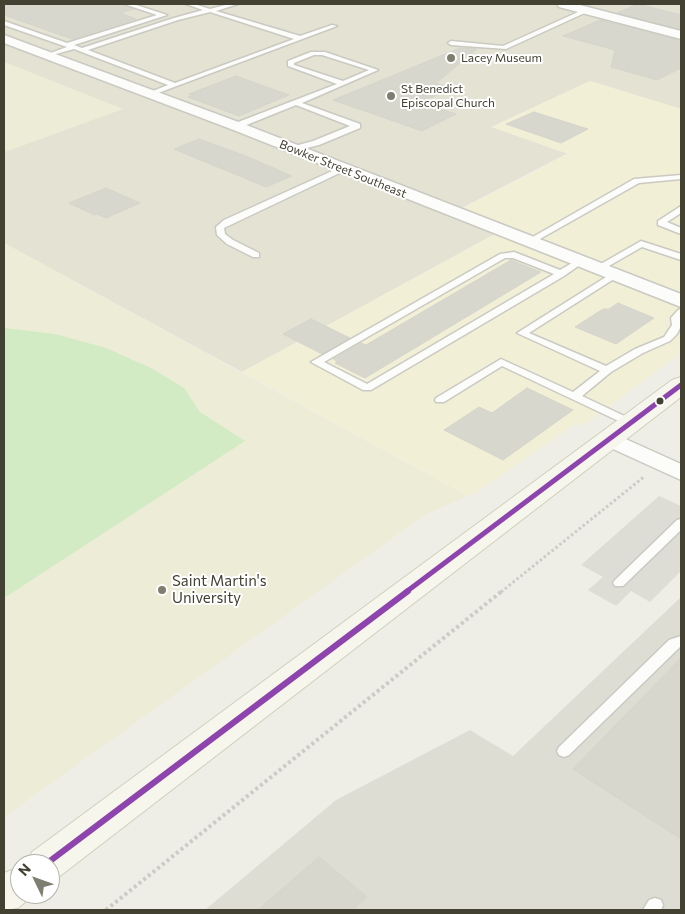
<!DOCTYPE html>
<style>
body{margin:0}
#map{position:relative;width:685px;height:914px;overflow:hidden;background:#eeeee6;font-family:Commissioner,sans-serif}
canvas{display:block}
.frame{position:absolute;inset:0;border:5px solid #434132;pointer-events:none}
.north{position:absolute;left:10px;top:854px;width:50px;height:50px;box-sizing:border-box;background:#fff;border:1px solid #b4b3ad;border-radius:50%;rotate:312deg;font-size:14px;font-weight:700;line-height:20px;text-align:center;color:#434132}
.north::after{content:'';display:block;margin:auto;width:18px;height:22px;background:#7f7e71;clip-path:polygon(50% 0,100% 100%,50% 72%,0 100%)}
</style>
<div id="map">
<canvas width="685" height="914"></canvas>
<div class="frame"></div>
<div class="north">N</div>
</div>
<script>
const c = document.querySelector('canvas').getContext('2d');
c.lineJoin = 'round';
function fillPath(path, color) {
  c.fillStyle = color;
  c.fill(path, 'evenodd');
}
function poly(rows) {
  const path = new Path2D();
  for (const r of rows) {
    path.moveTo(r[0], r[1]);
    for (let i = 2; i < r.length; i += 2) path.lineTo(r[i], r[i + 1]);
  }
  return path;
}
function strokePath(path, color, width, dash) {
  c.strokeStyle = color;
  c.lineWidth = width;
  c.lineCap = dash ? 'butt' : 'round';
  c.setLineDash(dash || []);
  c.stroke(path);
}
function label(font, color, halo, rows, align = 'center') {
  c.font = font + ' Commissioner,sans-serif';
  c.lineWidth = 4;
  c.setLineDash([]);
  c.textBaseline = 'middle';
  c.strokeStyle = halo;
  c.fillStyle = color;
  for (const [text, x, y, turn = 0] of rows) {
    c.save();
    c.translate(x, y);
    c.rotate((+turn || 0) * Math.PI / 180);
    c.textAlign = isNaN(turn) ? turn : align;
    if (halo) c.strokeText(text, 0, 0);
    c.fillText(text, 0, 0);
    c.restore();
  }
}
fillPath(poly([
 [4,4,681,4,681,109,590,81,492,127,568,153,454,212,500,231,242,372,4,243,4,152,122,109,4,62]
]), '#e3e2d3');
fillPath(poly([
 [590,81,681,109,681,353,588,422,571,427,477,492,467,496,242,372,499,232,453,213,568,154,491,127]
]), '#f2efd7');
fillPath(poly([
 [681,597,681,910,205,910,336,800,470,730,513,756]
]), '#deddd4');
fillPath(poly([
 [4,62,123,109,4,152],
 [4,243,467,496,426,514,4,817]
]), '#edecd7');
fillPath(poly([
 [4,328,55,334,106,348,151,368,184,388,200,412,245,441,4,598]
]), '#d2ebc4');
fillPath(poly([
 [659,496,681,506,681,571,650,602,631,591,616,606,588,590,603,577,581,565]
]), '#ddddd6');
const building = poly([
 [4,4,122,4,134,9,120,13,136,19,72,39,4,15,4,4],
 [638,4,681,15,681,29,617,13,638,4],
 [600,20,681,41,681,68,657,80,611,67,615,50,563,36,600,20],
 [460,48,477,49,436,83,452,88,419,103,456,114,422,131,333,100,460,48],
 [236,76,289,95,239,116,188,97,193,95,189,94,236,76],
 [534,112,588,129,561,143,506,124,534,112],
 [199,139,246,156,292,176,266,187,174,149,199,139],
 [106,188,140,203,106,218,97,214,94,215,69,203,106,188],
 [511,260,541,272,365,378,335,363,337,361,333,359,361,343,366,345,511,260],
 [618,303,654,318,616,344,575,327,603,309,609,309,618,303],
 [311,319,350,338,322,354,283,334,311,319],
 [527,388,573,410,503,460,444,430,479,407,492,413,527,388],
 [681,658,681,839,573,769,681,658],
 [319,857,367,897,352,910,258,910,319,857]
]);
fillPath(building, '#d7d7ce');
strokePath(building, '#d6d5cc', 1);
const lane = poly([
 [124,4,133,4,167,15,74,45,82,48,174,18,203,10,186,4,194,4,210,9,229,4,238,4,216,11,300,36,332,25,337,26,150,96,148,95,148,93,168,85,74,49,45,57,45,55,67,47,4,25,4,21,67,43,157,15,124,4],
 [210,12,294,39,175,83,88,50,178,20,210,12],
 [587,8,590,10,589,11,506,49,451,45,448,43,451,41,503,46,587,8],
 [311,52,325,52,378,70,302,103,360,124,360,128,319,145,294,151,291,151,291,147,313,141,350,126,296,105,239,128,233,128,233,124,337,84,288,66,288,61,311,52],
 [314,55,322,55,369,70,343,81,294,65,294,63,314,55],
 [341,167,348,169,224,228,225,234,233,240,259,253,259,257,253,257,227,244,217,235,216,227,224,220,341,167],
 [681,175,681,179,639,183,531,244,528,245,524,242,634,179,681,175],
 [681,206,681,213,667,222,681,228,681,234,658,225,658,221,681,206],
 [641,241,681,254,681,260,642,247,600,271,597,272,592,269,641,241],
 [514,252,560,270,577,260,580,259,584,262,564,276,371,390,363,390,311,362,500,254,514,252],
 [505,258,513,258,554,274,367,384,324,362,505,258],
 [614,272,617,273,617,277,529,333,606,366,635,349,664,337,672,325,671,318,678,310,681,309,681,326,677,334,670,341,643,353,611,372,582,396,635,421,636,423,635,425,627,425,502,366,444,402,436,402,435,400,436,398,501,359,573,392,600,371,517,333,614,272],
 [681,519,681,530,623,586,615,586,613,583,615,580,677,520,681,519],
 [681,636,681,646,569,755,564,757,559,755,557,751,559,747,669,640,681,636],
 [655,898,661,900,663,905,661,910,643,910,649,900,655,898]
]);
const street = poly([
 [557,4,576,4,681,31,681,39,559,7,557,4],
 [4,35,241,123,681,294,681,307,231,129,4,43,4,35],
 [610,432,681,464,681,480,602,444,599,439,602,434,610,432]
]);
const secondary = poly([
 [681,377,681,397,60,876,50,879,50,864,26,864,32,852,672,380,681,377],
 [20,867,20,894,35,894,18,908,4,910,4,873,20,867]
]);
strokePath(lane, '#cacac2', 3);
strokePath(street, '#cacac2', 3);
strokePath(secondary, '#cfcfbe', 2);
strokePath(poly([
 [501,592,645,476]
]), '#ccccc6', 3, [2.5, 2.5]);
strokePath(poly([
 [106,910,502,591]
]), '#ccccc6', 4, [3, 3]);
fillPath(lane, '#fcfcfb');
fillPath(street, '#fcfcfb');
fillPath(secondary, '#f6f6ec');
strokePath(poly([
 [406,592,681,385]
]), '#8e44ad', 5);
strokePath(poly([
 [46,864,408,591]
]), '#8e44ad', 6);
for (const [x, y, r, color] of [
 [451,58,5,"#7f7e71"],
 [391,96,5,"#7f7e71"],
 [660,401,4.5,"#434132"],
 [162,590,5,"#7f7e71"]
]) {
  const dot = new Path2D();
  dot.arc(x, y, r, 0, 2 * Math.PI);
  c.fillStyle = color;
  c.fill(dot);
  strokePath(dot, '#fff', 2);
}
label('12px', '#434132', '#fff', [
 ["Lacey Museum",461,58],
 ["St Benedict",401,89],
 ["Episcopal Church",401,103]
], 'left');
label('12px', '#434132', '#fff', [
 ["Bowker Street Southeast",343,169,22]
]);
label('15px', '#434132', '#fff', [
 ["Saint Martin's",172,581],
 ["University",172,598]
], 'left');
</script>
